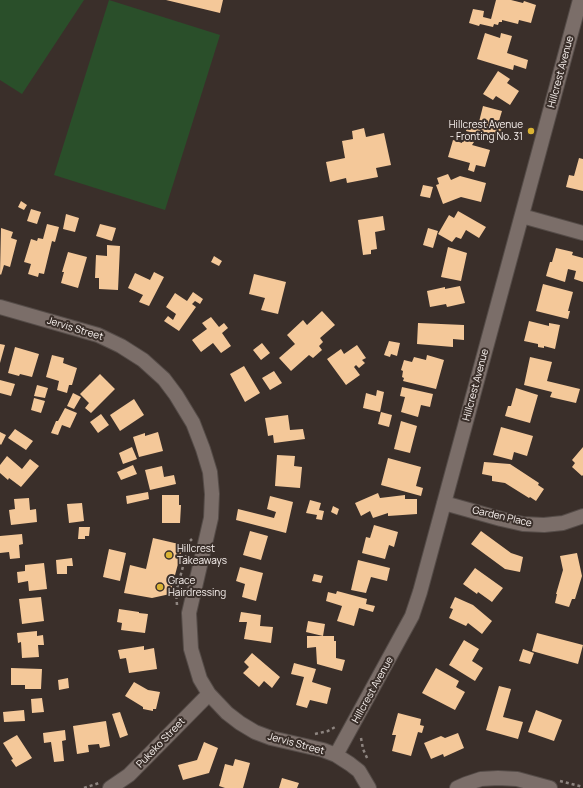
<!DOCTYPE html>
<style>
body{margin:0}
canvas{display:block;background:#3a2f2a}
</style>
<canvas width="583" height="788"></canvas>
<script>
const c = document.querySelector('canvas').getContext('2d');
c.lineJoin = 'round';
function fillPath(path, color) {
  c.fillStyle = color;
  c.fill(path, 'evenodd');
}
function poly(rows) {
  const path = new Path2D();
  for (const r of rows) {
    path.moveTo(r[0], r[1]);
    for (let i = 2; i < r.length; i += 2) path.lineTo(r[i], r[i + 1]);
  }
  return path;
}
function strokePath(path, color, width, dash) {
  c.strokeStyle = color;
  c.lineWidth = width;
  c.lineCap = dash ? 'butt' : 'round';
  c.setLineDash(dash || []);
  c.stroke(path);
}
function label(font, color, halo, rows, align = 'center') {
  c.font = font + ' Manrope,sans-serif';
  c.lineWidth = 4;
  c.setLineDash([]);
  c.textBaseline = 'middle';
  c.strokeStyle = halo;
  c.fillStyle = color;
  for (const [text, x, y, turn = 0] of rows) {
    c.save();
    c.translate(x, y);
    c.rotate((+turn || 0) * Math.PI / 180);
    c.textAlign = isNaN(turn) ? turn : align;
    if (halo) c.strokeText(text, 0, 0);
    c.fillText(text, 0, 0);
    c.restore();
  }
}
fillPath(poly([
 [0,0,84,0,22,94,0,80],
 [109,0,220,35,165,210,54,175]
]), '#2a4f2a');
fillPath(poly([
 [166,0,223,0,220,13],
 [496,0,511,0,523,3,524,1,536,5,531,23,519,20,518,24,502,20,502,22,499,22,498,25,494,24,493,27,480,24,479,26,469,23,473,9,484,11,483,17,491,19],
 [485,33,500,38,501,33,512,36,507,53,528,60,526,69,514,65,513,70,477,59],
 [498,71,510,79,507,83,519,91,510,105,496,96,493,100,483,94],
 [483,106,502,111,499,121,504,122,499,139,466,131,468,123,478,126],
 [364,128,366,137,384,133,391,165,376,168,378,177,347,183,346,178,330,182,326,162,345,158,342,141,353,139,352,131],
 [463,138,474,142,472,145,490,150,485,167,476,165,474,172,468,170,470,163,448,157,453,140,462,143],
 [579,158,583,159,583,191,566,187,569,175,574,176],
 [448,174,451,180,460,176,486,183,481,202,461,197,443,204,436,185,439,184,437,178],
 [423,185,433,187,430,198,420,196],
 [21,201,27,205,24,210,18,207],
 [31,209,41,212,37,224,27,221],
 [458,211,486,227,479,238,466,230,461,239,456,237,452,242,438,234,449,215,454,218],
 [66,214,79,218,75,232,63,229],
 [383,216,385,230,375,232,377,249,371,250,371,254,363,255,358,220],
 [47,224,59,227,55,242,52,241,44,274,39,273,38,277,28,274,31,264,24,262,31,239,37,241,38,238,43,239],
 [100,224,116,228,112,241,96,236],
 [1,228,13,232,11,238,17,240,10,267,4,265,1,275,0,274],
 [428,228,438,231,433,248,423,245],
 [107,245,120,246,118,290,99,289,99,278,95,278,96,255,107,256],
 [448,247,467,253,461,281,441,277],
 [556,248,573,252,572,255,583,258,583,282,574,279,576,271,568,269,565,282,546,276,550,262,552,262],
 [68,252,87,257,78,288,61,283,64,272,62,272],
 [214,256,222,261,219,266,211,262],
 [154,272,164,277,149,306,139,302,143,295,128,288,135,273,150,280],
 [254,274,286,282,278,314,261,310,265,298,249,294],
 [543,284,573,292,568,311,570,311,568,319,536,311],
 [460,286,465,303,447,307,446,304,430,307,427,291,445,287,445,289],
 [193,292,203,299,200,304,195,301,192,304,196,307,179,331,164,321,168,316,173,320,176,314,166,307,175,293,187,301],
 [322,311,335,325,320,338,323,342,319,346,322,350,313,358,309,355,291,371,279,358,295,344,287,335,303,320,307,325],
 [211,317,219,327,224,323,228,328,222,333,231,346,221,353,213,343,201,352,192,340,207,329,202,323],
 [529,321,549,326,549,323,560,325,555,349,544,346,544,348,538,347,538,344,524,341],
 [418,323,464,325,464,340,453,339,453,347,417,344],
 [389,341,400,343,397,356,391,354,390,357,384,355],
 [262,343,270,353,261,360,253,350],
 [0,344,5,345,0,363],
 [357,345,366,358,362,360,365,363,359,368,356,365,354,367,360,375,346,385,327,359,341,349,344,354],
 [15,347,39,354,32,377,20,374,19,376,8,373],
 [52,355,64,358,63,363,77,368,72,385,69,385,67,393,57,390,59,381,46,377],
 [427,355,444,360,436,389,403,381,404,378,402,377,403,371,401,370,404,360,412,362,414,357,426,360],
 [530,357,552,362,547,381,580,389,576,403,550,397,552,392,524,385],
 [244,366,260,393,245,402,230,374],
 [274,371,282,383,270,390,262,378],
 [100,374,115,389,91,413,85,408,89,403,80,394],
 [0,380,15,384,11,396,0,393],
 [37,385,48,388,45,398,34,396],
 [402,387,433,394,430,407,421,405,418,417,401,412,405,397,400,396],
 [516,388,538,395,530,423,505,416,508,406,511,406],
 [377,390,384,392,380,412,363,408,366,393,376,396],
 [73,393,81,397,74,409,67,406],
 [34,398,45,401,41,413,31,410],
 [134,399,144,415,120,431,110,415],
 [65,408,77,413,70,428,62,425,58,435,51,433,56,421,58,421],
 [381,412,392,415,389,427,378,424],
 [101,414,109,425,98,433,90,422],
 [288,415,290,430,303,429,305,439,274,443,273,435,268,436,265,418],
 [401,421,417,426,410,453,394,449],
 [501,427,533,436,527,456,514,452,512,460,493,455],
 [15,429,33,441,26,450,8,438],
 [0,432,6,435,1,445,0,444],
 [158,432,163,451,139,457,133,437,145,433,145,436],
 [132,447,137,459,123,464,119,453],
 [583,447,583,475,582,476,572,467,575,463,572,460],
 [277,455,295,456,294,466,302,467,300,488,275,486],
 [7,456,22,469,30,459,39,466,21,487,9,478,8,480,0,473,0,465],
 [388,458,421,467,416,486,423,488,421,496,381,485],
 [484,462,510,464,539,483,538,485,544,489,536,501,530,497,529,498,505,483,492,481,492,476,482,474],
 [133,465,137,474,121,480,117,472],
 [162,466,164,477,174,475,176,484,150,490,145,470],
 [148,492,149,499,127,504,126,496],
 [378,493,380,498,405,495,405,499,417,499,417,514,388,516,388,513,373,518,370,511,361,516,355,503],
 [162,495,179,495,179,505,181,505,180,523,162,523],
 [270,496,293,502,286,533,236,520,238,509,274,518,276,512,267,509],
 [29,498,30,510,36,509,37,522,11,525,9,510,15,509,14,499],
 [310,500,321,503,319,510,324,511,322,520,316,519,317,515,306,513],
 [82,503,84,521,69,523,67,504],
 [333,506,339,509,337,515,331,512],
 [374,525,398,532,394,547,389,545,385,559,362,553,366,537,370,538],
 [79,527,90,527,89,536,85,536,85,539,78,539],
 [250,531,268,536,261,560,243,555],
 [481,531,511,553,523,557,520,572,505,569,471,544],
 [22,534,23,544,19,545,20,558,10,559,9,552,0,553,0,536],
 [153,538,183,545,170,594,152,598,124,593,130,565,146,569],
 [109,549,126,553,120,581,103,577],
 [577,553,582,576,575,599,572,599,569,607,555,603,557,594,556,594,563,570,560,556],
 [72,558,73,566,67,566,67,574,57,574,56,560],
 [358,560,390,568,387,581,371,577,366,593,351,590],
 [44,563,47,589,29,591,28,581,18,583,17,572,25,571,25,565],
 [240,567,263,573,256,601,242,597,245,584,236,581],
 [475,568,503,588,492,602,478,592,477,594,463,584],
 [314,574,323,576,321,583,312,581],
 [337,591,367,599,366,604,375,606,373,612,359,608,354,626,337,621,342,606,326,601,328,592,336,594],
 [41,597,44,621,22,624,19,599],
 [455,597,473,605,492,621,482,634,468,623,466,626,449,618,453,609,450,608],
 [119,609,139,612,139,613,148,614,145,633,121,630,122,623,117,622],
 [241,612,261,615,260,626,273,627,271,643,244,639,247,622,239,622],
 [308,621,325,624,323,636,306,632],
 [37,631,37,636,43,635,44,645,38,645,39,657,22,658,21,642,18,643,17,633],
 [537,633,583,645,578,664,532,651],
 [307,636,334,636,334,641,336,641,336,658,345,660,342,671,317,664,316,647,307,648],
 [464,640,479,649,472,661,483,668,475,681,449,665],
 [144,646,144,650,154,648,157,669,129,673,126,658,120,659,118,650],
 [523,649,534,653,530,664,519,661],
 [252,653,280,677,272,688,264,681,259,687,243,673,249,667,244,662],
 [294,663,316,669,312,682,331,688,327,704,310,700,307,708,296,705,304,677,291,674],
 [11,668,42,669,41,689,25,689,25,685,11,685],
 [436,668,459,681,456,687,465,692,455,710,422,693],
 [68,678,69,688,59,690,58,680],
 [134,682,148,690,160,692,156,709,153,709,153,711,143,709,143,707,125,696],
 [499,686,511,689,503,717,523,722,518,739,486,730],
 [42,698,44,712,32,713,31,699],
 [24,710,25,721,4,722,3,712],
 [536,710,562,720,554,741,528,732],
 [120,712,128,735,120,738,112,714],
 [398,713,421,719,420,725,424,726,422,733,418,732,411,756,392,751,396,735,392,735],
 [106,721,110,746,100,748,99,744,88,745,89,752,77,754,73,726],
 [65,730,66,740,62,741,64,761,54,762,51,742,44,743,43,733],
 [458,733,464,748,444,757,443,754,431,759,424,743,441,736,445,738],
 [17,735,32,758,16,767,11,760,13,759,3,743],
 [204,742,218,748,209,773,183,780,178,765,197,760],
 [235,759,250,763,243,788,225,788,219,786,225,764,233,766],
 [282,778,299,783,297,788,279,788]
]), '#f4c899');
const minor = poly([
 [522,216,583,233],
 [0,307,98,335,121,346,143,360,164,379,176,395,193,423,203,449,210,472,212,494,211,518,189,613,191,649,200,679,209,694,227,713,240,723,255,732,271,738,323,750,336,755,350,764,359,771,369,788],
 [444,503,501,519,523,524,544,525,563,523,583,516],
 [336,755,412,616,420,592,580,0],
 [110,788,129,775,209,694],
 [457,788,466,784,481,779,498,778,517,779,550,788]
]);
strokePath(minor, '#554c48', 16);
strokePath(poly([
 [177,605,176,592,190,541,192,539],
 [315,734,328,731,337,726],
 [361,738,363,749,368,760],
 [560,781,583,787],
 [84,788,99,783]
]), '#8e8580', 2.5, [3, 3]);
strokePath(minor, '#7b6e69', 14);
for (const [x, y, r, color] of [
 [531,131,4,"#dab333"],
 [169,555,4,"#dab333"],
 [160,587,4,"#dab333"]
]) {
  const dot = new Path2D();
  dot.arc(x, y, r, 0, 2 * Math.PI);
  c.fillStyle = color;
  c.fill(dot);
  strokePath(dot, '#3a2f2a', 1.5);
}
label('10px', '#faf3f0', '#3a2f2a', [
 ["Hillcrest Avenue",561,72,-75],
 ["Jervis Street",75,329,17],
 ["Hillcrest Avenue",476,385,-75],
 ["Garden Place",502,517,13],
 ["Hillcrest Avenue",373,690,-61],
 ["Pukeko Street",161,743,-46],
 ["Jervis Street",296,744,15]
]);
label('10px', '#faf3f0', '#3a2f2a', [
 ["Hillcrest Avenue",523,125,"right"],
 ["- Fronting No. 31",523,137,"right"],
 ["Hillcrest",177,549],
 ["Takeaways",177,561],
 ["Grace",168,581],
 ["Hairdressing",168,593]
], 'left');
</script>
